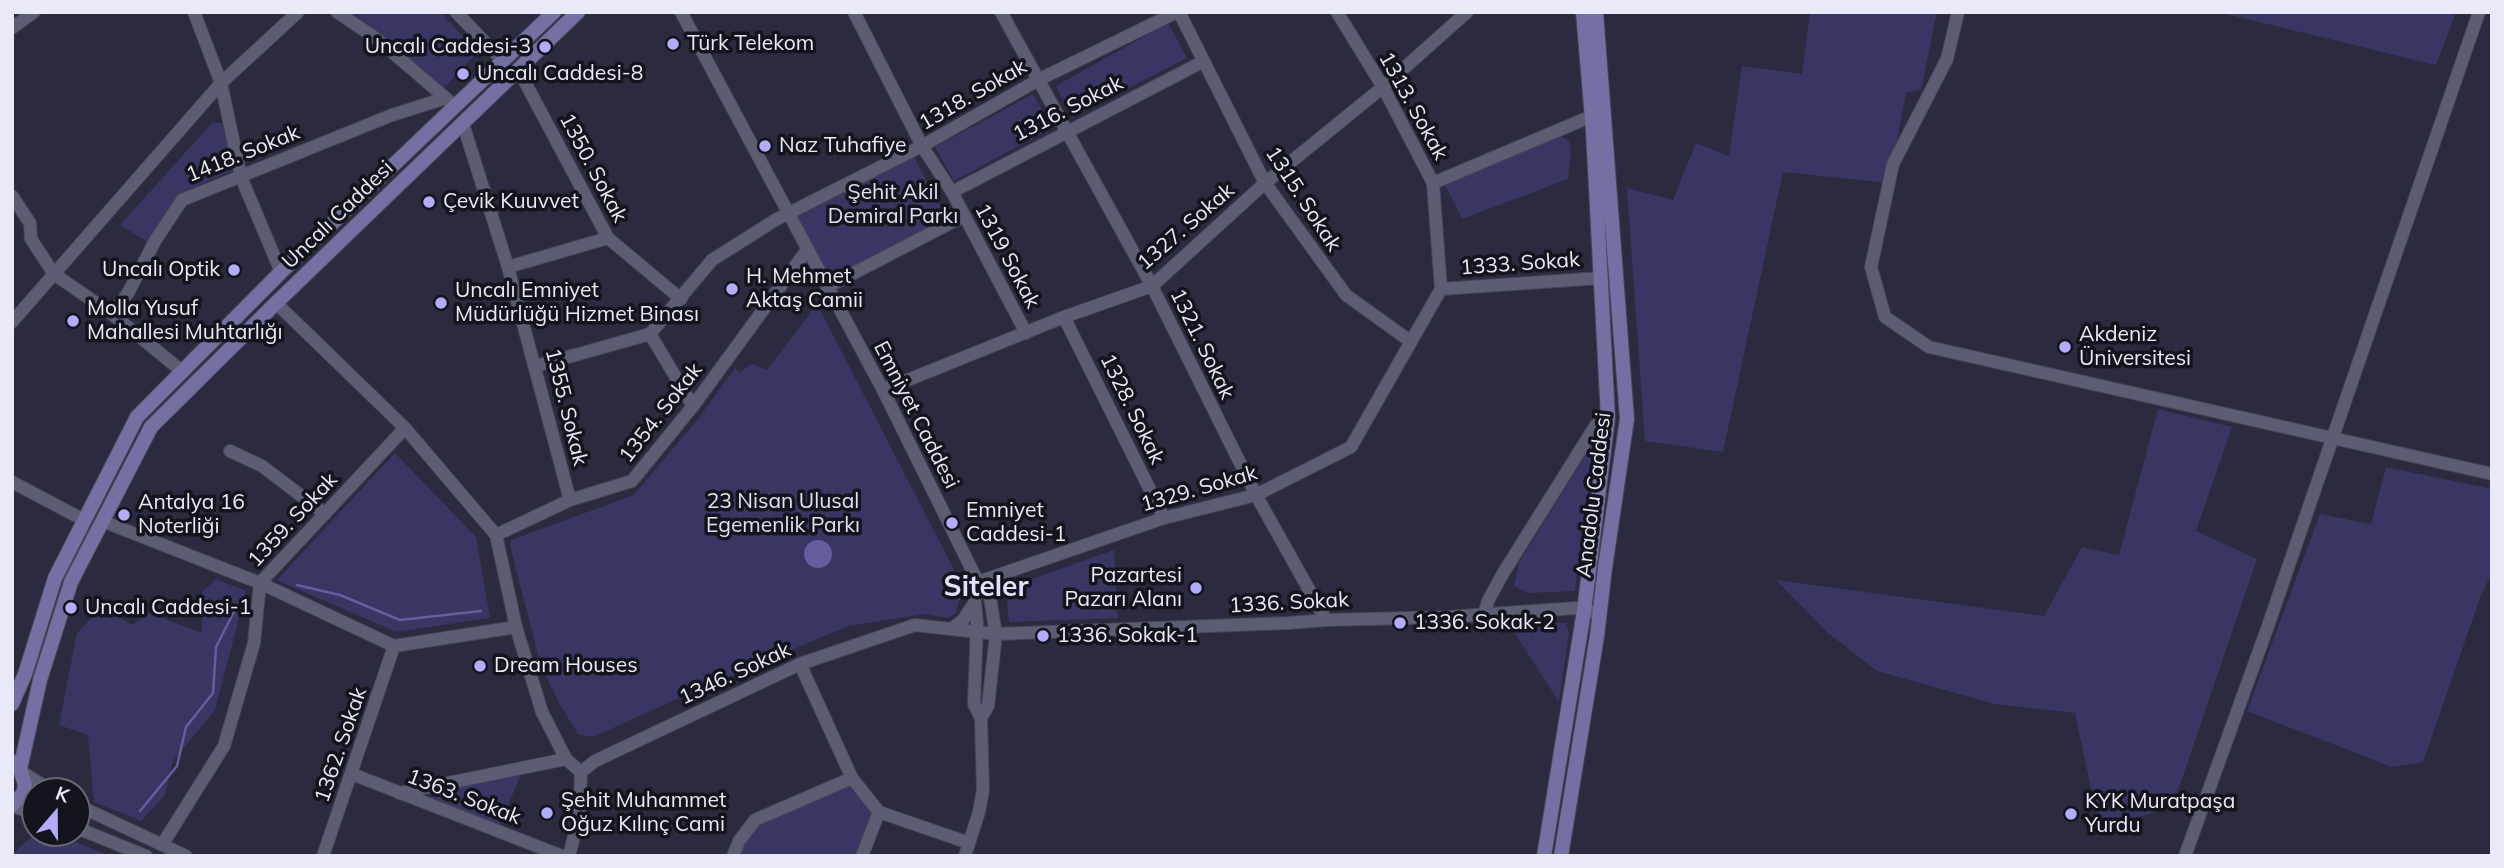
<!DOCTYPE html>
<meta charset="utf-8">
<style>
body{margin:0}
#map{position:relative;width:2504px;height:868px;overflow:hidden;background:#2b2a3e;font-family:Mulish,sans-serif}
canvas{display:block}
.frame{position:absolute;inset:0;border:14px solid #e9e9f7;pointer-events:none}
.north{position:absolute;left:21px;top:777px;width:70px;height:70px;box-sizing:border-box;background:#14141d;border:2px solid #696974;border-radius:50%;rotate:20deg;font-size:19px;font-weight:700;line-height:28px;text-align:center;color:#e9e9f7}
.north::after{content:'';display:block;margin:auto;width:24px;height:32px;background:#b1adfa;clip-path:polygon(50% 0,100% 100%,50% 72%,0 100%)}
</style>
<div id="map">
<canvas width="2504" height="868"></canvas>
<div class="frame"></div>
<div class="north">K</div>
</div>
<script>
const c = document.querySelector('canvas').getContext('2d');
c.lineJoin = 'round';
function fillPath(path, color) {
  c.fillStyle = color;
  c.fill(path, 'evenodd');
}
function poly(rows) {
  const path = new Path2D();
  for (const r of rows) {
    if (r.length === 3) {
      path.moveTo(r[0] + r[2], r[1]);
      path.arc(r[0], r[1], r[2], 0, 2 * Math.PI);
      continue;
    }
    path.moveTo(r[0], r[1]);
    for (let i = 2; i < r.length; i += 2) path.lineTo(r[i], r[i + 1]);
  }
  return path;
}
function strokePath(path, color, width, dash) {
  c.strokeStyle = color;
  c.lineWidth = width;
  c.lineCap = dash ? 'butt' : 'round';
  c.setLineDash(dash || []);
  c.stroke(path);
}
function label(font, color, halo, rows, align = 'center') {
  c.font = font + ' Mulish,sans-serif';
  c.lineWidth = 7;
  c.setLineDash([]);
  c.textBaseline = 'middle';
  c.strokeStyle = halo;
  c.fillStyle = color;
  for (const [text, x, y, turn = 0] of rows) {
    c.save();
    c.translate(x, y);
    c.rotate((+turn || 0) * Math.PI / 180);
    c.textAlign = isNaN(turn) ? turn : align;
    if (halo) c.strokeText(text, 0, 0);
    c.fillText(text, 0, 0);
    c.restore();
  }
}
fillPath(poly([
 [351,12,440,12,478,52,443,89,382,34],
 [1810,12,1937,12,1921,90,1906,93,1889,183,1783,172,1723,452,1645,441,1627,188,1673,200,1696,143,1729,156,1742,66,1802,74],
 [2218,12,2456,12,2436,65],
 [1168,23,1187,58,1072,117,1056,86],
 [1033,94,1052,128,954,181,935,147],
 [212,123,222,123,227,129,234,170,203,183,181,196,170,207,148,242,120,225],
 [1554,137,1562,137,1569,141,1571,151,1568,179,1462,219,1445,185],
 [913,155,947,219,828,279,797,215],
 [817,304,963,587,956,613,948,618,925,614,848,626,679,698,593,737,578,734,559,703,541,666,510,546,511,540,634,495,698,419,735,368,740,373,751,364,767,370],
 [2158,409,2232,427,2196,531,2257,559,2172,808,2099,827,2075,713,1995,704,1877,671,1828,633,1776,580,2044,616,2082,547,2119,555],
 [1595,440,1575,591,1528,593,1514,586,1519,563],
 [395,453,476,537,490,618,396,632,277,580],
 [2386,467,2492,489,2492,573,2481,595,2423,762,2392,767,2247,711,2320,514,2371,524],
 [1114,550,1118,618,1009,622,1006,588],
 [216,579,246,591,215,710,173,761,165,795,141,821,94,802,88,735,59,725,77,633,102,607,132,625,150,613,202,633,202,592],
 [1508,623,1566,623,1569,633,1559,702],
 [521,774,500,825,432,798,435,790],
 [849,784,873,814,856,856,739,856,745,842,760,825],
 [55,833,109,856,12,856,21,846,36,834]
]), '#3a3663');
fillPath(poly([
 [818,554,14]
]), '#635e9e');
strokePath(poly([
 [297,585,340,595,400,620,481,611],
 [140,811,177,766,186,727,213,693,216,647,240,600]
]), '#635e9e', 2.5);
const minor = poly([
 [194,12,221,83,241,177,281,272],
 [337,12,377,39,449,101],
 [456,12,503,61],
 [681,12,883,390,978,582,989,592,996,634,988,706,981,718,983,790,979,812,965,856],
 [854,12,922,146,952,192,1026,333],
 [1001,12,1152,286,1256,495,1326,620],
 [1179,12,1265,183,1346,295,1410,341],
 [1958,12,1947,59,1893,164,1871,267,1885,317,1929,347,2492,474],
 [12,28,34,12],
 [518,69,608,238,681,299],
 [463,124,508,267,570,500],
 [1433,183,1592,116],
 [952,192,1204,61],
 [12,196,30,223,31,239,54,274,112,314,183,372],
 [508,267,608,238],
 [827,287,964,216],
 [1441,289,1601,278],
 [276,303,405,428,496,535,516,627,542,712,566,759,581,772],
 [112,314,128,293,155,241,182,200,392,115,446,98],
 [1064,317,1164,518],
 [12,322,221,83,298,12],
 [650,334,693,406],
 [536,366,650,334,712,260,777,219,922,146,1040,79,1177,12],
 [883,390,1064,317,1152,286,1265,183,1383,87,1467,12],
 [230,451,262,466,325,514],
 [12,482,84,520],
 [102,521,260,583,394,646,516,627],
 [496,535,570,500,632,481,693,406,807,250],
 [978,582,1164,518,1256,495,1351,447,1441,289,1433,183,1383,87,1337,12],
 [978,582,974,593,977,622,974,704,981,718],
 [1484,615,1488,601,1502,575,1596,425,1608,418],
 [951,629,963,620,975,602],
 [800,664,852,778,879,812,862,856],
 [22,772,52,791],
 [352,774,562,856],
 [399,793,566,759],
 [77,805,186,856],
 [12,806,35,814],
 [879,812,969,843],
 [77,828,146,856],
 [162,845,224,746,254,643,260,583,405,428],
 [323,856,394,646],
 [569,856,579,817,581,772,595,761,800,664,915,625,996,634,1289,623,1326,620,1447,617,1576,608,1593,612],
 [733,856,739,841,755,820,852,778],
 [2185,856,2268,626,2479,12]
]);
const major = poly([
 [12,704,25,674,55,578,137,417,281,272,554,12],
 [20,769,40,680,71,582,151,427,276,303,578,12],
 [12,805,23,794,25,785,20,769,14,762],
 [1544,856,1584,611,1608,418,1593,131,1583,12],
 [1561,856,1597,636,1605,568,1627,419,1596,12]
]);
strokePath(minor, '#474657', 14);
strokePath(major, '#474657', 16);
strokePath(minor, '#5c5c73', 12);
strokePath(major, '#7371a4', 14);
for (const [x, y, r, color] of [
 [673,44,7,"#b1adfa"],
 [545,47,7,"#b1adfa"],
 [463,74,7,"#b1adfa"],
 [765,146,7,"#b1adfa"],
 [429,202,7,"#b1adfa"],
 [234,270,7,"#b1adfa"],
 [732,289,7,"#b1adfa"],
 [441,303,7,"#b1adfa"],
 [73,321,7,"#b1adfa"],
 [2065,347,7,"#b1adfa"],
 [124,515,7,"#b1adfa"],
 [952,523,7,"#b1adfa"],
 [1196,588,7,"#b1adfa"],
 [71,608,7,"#b1adfa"],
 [1400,623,7,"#b1adfa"],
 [1043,636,7,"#b1adfa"],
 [480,666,7,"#b1adfa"],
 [547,813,7,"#b1adfa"],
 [2071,814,7,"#b1adfa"]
]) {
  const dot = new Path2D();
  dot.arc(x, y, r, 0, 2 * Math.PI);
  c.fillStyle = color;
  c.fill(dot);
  strokePath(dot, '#14141d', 2.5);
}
label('21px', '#e9e9f7', '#14141d', [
 ["Türk Telekom",687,44],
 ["Uncalı Caddesi-3",531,47,"right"],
 ["Uncalı Caddesi-8",477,74],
 ["Naz Tuhafiye",779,146],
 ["Çevik Kuuvvet",443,202],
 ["Uncalı Optik",220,270,"right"],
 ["H. Mehmet",746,277],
 ["Aktaş Camii",746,301],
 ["Uncalı Emniyet",455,291],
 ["Müdürlüğü Hizmet Binası",455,315],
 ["Molla Yusuf",87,309],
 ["Mahallesi Muhtarlığı",87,333],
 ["Akdeniz",2079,335],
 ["Üniversitesi",2079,359],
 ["Antalya 16",138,503],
 ["Noterliği",138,527],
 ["Emniyet",966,511],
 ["Caddesi-1",966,535],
 ["Pazartesi",1182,576,"right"],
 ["Pazarı Alanı",1182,600,"right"],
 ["Uncalı Caddesi-1",85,608],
 ["1336. Sokak-2",1414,623],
 ["1336. Sokak-1",1057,636],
 ["Dream Houses",494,666],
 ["Şehit Muhammet",561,801],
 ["Oğuz Kılınç Cami",561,825],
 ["KYK Muratpaşa",2085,802],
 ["Yurdu",2085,826]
], 'left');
label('21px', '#e9e9f7', '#14141d', [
 ["1318. Sokak",973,95,-30],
 ["1313. Sokak",1413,106,61],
 ["1316. Sokak",1068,109,-27],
 ["1418. Sokak",243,154,-22],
 ["1350. Sokak",593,168,62],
 ["1315. Sokak",1303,199,57],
 ["Uncalı Caddesi",338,215,-44],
 ["1327. Sokak",1186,227,-41],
 ["1319 Sokak",1007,256,62],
 ["1333. Sokak",1520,264,-4],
 ["1321. Sokak",1202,344,64],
 ["1355. Sokak",566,407,76],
 ["1328. Sokak",1132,409,64],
 ["1354. Sokak",661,413,-52],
 ["Emniyet Caddesi",916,415,63],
 ["1329. Sokak",1199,489,-16],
 ["Anadolu Caddesi",1594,495,-83],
 ["1359. Sokak",293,520,-47],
 ["1336. Sokak",1289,603,-3],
 ["1346. Sokak",735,674,-25],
 ["1362. Sokak",341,745,-71],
 ["1363. Sokak",464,797,21]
]);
label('21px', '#dfe0f3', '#14141d', [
 ["Şehit Akil",893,193],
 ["Demiral Parkı",893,217],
 ["23 Nisan Ulusal",783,502],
 ["Egemenlik Parkı",783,526]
]);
label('bold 28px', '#e1e1ff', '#14141d', [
 ["Siteler",986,588]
]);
</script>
